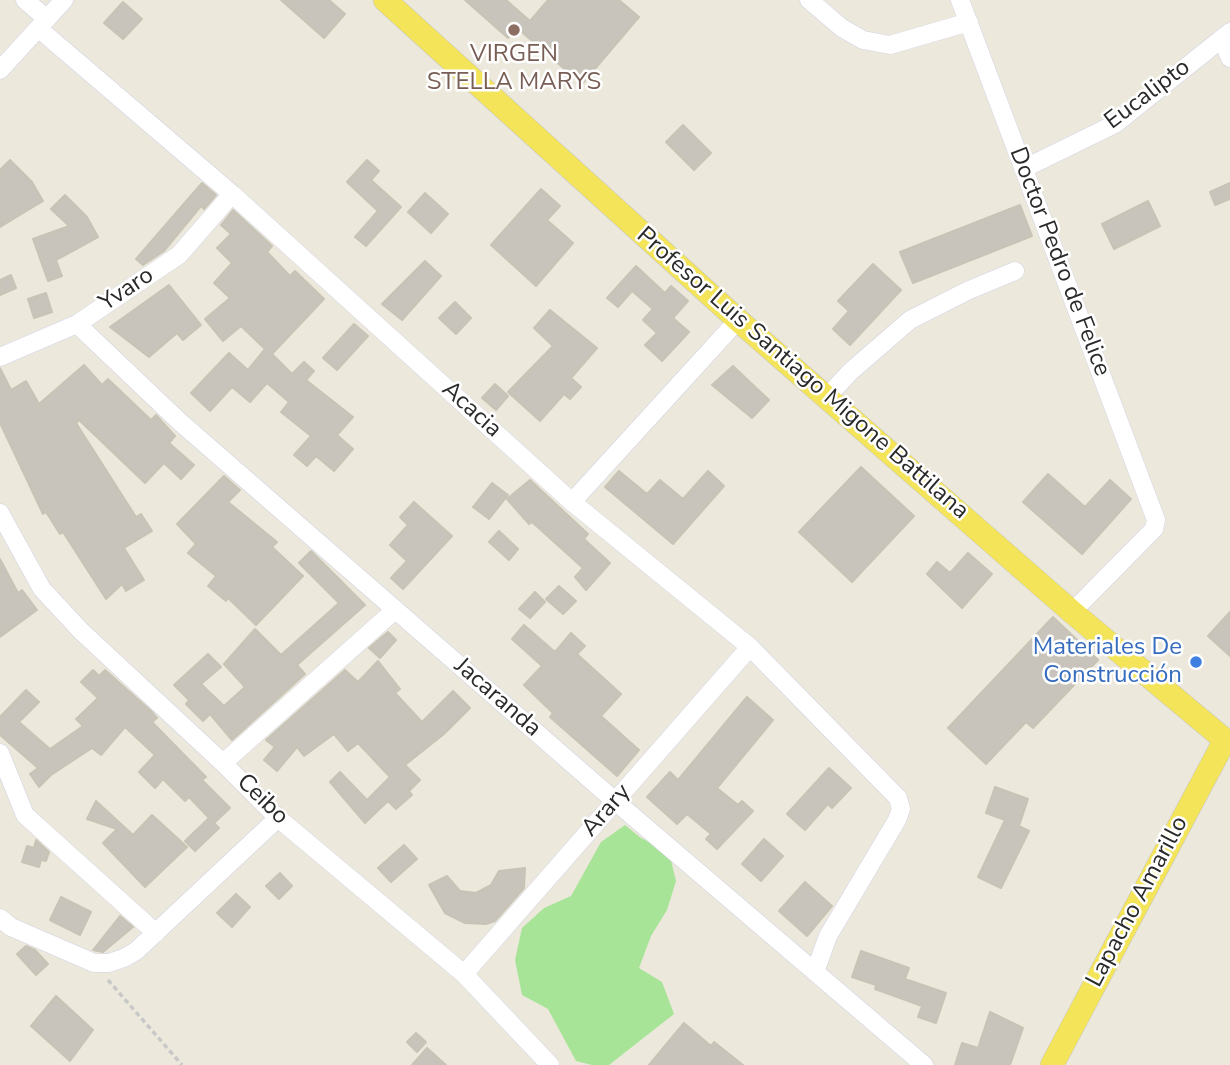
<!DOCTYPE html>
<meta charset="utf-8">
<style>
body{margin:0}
canvas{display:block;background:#ece8dc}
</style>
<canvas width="1230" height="1065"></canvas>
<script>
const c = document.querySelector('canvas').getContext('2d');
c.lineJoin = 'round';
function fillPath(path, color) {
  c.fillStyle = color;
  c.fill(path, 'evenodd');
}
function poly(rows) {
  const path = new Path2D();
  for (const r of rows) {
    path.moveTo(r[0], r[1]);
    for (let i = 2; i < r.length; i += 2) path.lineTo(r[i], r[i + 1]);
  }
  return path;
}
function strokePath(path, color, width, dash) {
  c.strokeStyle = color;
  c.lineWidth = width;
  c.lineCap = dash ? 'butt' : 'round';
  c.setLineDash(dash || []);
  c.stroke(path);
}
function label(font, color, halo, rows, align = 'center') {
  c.font = font + ' "Nunito Sans",sans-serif';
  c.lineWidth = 5;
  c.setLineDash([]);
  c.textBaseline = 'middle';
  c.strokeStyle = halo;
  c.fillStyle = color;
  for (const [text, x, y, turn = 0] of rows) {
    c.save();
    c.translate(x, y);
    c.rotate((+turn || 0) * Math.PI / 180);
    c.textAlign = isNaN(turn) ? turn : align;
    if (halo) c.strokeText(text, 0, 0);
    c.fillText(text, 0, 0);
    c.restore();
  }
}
fillPath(poly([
 [625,825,641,838,669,852,676,881,667,910,651,936,639,968,662,982,674,1014,609,1065,592,1065,576,1061,548,1009,522,995,515,960,522,928,544,908,571,896,601,842]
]), '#a7e497');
const building = poly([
 [281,0,329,0,345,14,324,38,281,0],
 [465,0,506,0,530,21,548,0,619,0,639,17,582,84,517,28,508,38,465,0],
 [123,2,142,19,123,39,104,23,123,2],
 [683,125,711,153,694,170,666,142,683,125],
 [10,160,32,182,43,201,0,227,0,170,10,160],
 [367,160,379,171,371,180,401,207,366,246,355,237,378,211,347,182,367,160],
 [202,183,216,195,204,209,201,206,164,251,143,265,136,259,202,183],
 [1230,183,1230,199,1215,205,1210,192,1230,183],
 [541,189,560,206,547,220,573,243,536,286,491,245,541,189],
 [425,193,448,214,431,233,408,212,425,193],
 [65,195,87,217,98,237,56,260,62,276,48,281,33,239,69,226,51,209,65,195],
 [1148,201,1160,226,1114,249,1102,224,1148,201],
 [1020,205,1032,236,913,283,900,252,1020,205],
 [233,210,272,246,267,252,290,276,295,271,324,299,272,354,292,374,304,362,314,371,306,380,353,417,337,435,353,449,334,471,316,456,307,466,294,455,311,436,281,412,289,402,267,383,250,402,232,387,210,411,191,393,229,353,248,370,265,349,241,326,223,341,205,319,230,298,214,283,232,263,217,248,231,234,221,225,233,210],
 [425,261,441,276,402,320,382,304,425,261],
 [873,264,901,290,850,345,833,329,849,311,838,301,873,264],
 [636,266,665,293,671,286,688,301,673,318,689,332,662,361,645,345,657,333,643,320,653,309,632,291,618,307,607,298,636,266],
 [11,275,16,288,0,295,0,280,11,275],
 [169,285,201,325,183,340,177,333,149,357,110,327,169,285],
 [46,293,52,312,34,318,28,299,46,293],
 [455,302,471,318,456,334,439,318,455,302],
 [550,310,597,348,571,378,581,387,570,399,564,394,540,421,508,392,553,346,534,328,550,310],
 [354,324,368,336,337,370,323,358,354,324],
 [84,365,102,385,108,379,151,420,156,415,175,436,169,443,194,465,181,479,164,463,145,483,79,420,76,423,136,517,141,514,152,531,124,548,144,580,126,591,122,584,106,599,63,532,60,534,46,512,43,514,0,423,0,368,11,390,26,381,39,404,84,365],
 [733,366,769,400,752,418,712,385,733,366],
 [495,384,508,396,496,410,482,398,495,384],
 [861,467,914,516,852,582,799,532,861,467],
 [619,471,647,494,660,480,683,499,708,471,724,486,673,544,605,487,619,471],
 [1048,474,1085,507,1110,480,1131,499,1082,554,1023,502,1048,474],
 [224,476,240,490,228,502,277,542,272,547,303,576,256,625,228,598,226,601,208,586,216,576,188,553,196,544,177,524,224,476],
 [530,480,588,534,584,539,610,563,586,590,575,577,583,568,532,522,529,524,507,499,530,480],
 [492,483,508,495,489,519,473,507,492,483],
 [414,502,452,536,403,589,391,578,407,561,390,545,408,525,400,517,414,502],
 [499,531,518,549,509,560,489,542,499,531],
 [311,551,365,605,297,665,305,674,232,740,210,714,203,721,186,704,189,700,174,685,208,654,221,667,201,684,224,706,245,687,224,664,255,629,281,655,339,603,299,563,311,551],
 [968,553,992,574,962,608,927,574,937,562,950,573,968,553],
 [0,559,18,593,22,590,37,610,0,637,0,559],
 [559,586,576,601,563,614,546,599,559,586],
 [535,592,545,602,530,618,519,609,535,592],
 [1230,612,1230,656,1208,636,1230,612],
 [1053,617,1098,660,1033,728,1026,722,986,764,948,728,1053,617],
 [524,625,555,652,571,633,585,646,577,654,621,694,601,716,639,750,617,776,550,717,553,713,524,685,542,666,512,639,524,625],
 [388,632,396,640,380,658,369,648,388,632],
 [378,661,400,689,395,693,422,722,453,691,470,708,444,734,405,765,420,780,409,791,412,795,396,809,388,801,365,823,330,782,340,772,367,800,390,777,358,743,348,751,334,734,304,756,297,747,277,771,264,760,275,747,266,740,345,670,358,682,378,661],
 [93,670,99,676,105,670,151,711,157,718,152,722,206,777,202,780,230,808,214,823,219,828,195,851,185,841,209,818,189,797,185,801,163,779,155,788,139,772,155,755,125,727,101,755,92,748,51,775,39,787,30,774,38,768,0,735,0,717,26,690,39,702,19,722,50,749,83,726,76,719,98,698,81,682,93,670],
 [747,697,773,720,717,788,738,805,742,801,753,811,717,849,706,839,711,834,687,814,677,824,647,797,670,772,678,780,747,697],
 [829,768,851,788,832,808,828,804,805,830,787,814,829,768],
 [995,787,1028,799,1019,826,1029,831,1001,888,978,877,1005,820,986,813,995,787],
 [96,801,133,835,152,815,187,847,145,887,103,843,117,829,87,819,96,801],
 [764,839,783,856,761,881,742,864,764,839],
 [36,840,49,852,46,861,41,860,39,867,22,862,27,846,34,848,36,840],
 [404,845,417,859,391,882,378,868,404,845],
 [525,868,524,888,495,921,486,924,465,923,445,913,429,885,447,876,460,891,476,893,491,885,499,871,525,868],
 [280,873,292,886,279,899,266,886,280,873],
 [805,882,832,906,807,936,779,911,805,882],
 [236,894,250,907,232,927,217,913,236,894],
 [61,897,91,912,80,935,50,920,61,897],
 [120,916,133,927,103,952,93,950,120,916],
 [26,946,35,950,48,964,36,975,17,954,26,946],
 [861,951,909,968,905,979,946,993,936,1023,918,1017,922,1006,875,989,876,985,852,977,861,951],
 [56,996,93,1030,70,1061,31,1026,56,996],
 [990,1012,1023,1028,1010,1065,955,1065,962,1043,978,1048,990,1012],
 [684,1023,711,1046,714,1042,743,1065,649,1065,684,1023],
 [416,1033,426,1042,417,1052,407,1042,416,1033],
 [427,1048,446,1065,412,1065,427,1048]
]);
fillPath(building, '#c8c4bb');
strokePath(building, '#c8c4b5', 2);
const minor = poly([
 [25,0,47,19],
 [809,0,842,28,863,40,890,45,969,22],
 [960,0,1156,520,1154,529,1072,612],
 [38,28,232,194,572,502,750,647,898,798,901,809,897,820,828,936,815,972],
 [1222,39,1230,58],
 [0,70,64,0],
 [1023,169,1115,124,1230,32],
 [77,324,180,422,615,801,924,1065],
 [0,357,77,324,179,255,232,194],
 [827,397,850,372,910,320,967,291,1015,271],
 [572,502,738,320],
 [0,513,42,589,81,631,223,763,278,818,464,974,550,1065],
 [0,753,25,815,156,933],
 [223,763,395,610],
 [0,918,11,927,94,963,109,963,124,958,136,951,278,818],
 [464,974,750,647]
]);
const major = poly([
 [385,0,738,320,1072,612,1225,740,1052,1065]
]);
strokePath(minor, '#d1d2e3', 19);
strokePath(major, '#c8c8c8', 24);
strokePath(poly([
 [108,980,182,1065]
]), '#c8c8c8', 3.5, [5, 3.5]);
strokePath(minor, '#fff', 18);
strokePath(major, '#f3e45a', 23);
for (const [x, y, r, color] of [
 [514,30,7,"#8d6e63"],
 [1196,662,7,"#3f7fe0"]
]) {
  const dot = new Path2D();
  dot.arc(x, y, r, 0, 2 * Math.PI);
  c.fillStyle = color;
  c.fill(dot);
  strokePath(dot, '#fff', 2.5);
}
label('24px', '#785e54', '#fff', [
 ["VIRGEN",514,55],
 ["STELLA MARYS",514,83]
]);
label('24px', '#2a2a2a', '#fff', [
 ["Eucalipto",1148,95,-37],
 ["Doctor Pedro de Felice",1059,262,69],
 ["Yvaro",127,290,-34],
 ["Profesor Luis Santiago Migone Battilana",802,374,41],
 ["Acacia",471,410,42],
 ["Jacaranda",497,698,41],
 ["Ceibo",262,800,44],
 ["Arary",607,811,-49],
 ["Lapacho Amarillo",1138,902,-62]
]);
label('24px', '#366cbe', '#fff', [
 ["Materiales De",1182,648],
 ["Construcción",1182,676]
], 'right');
</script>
